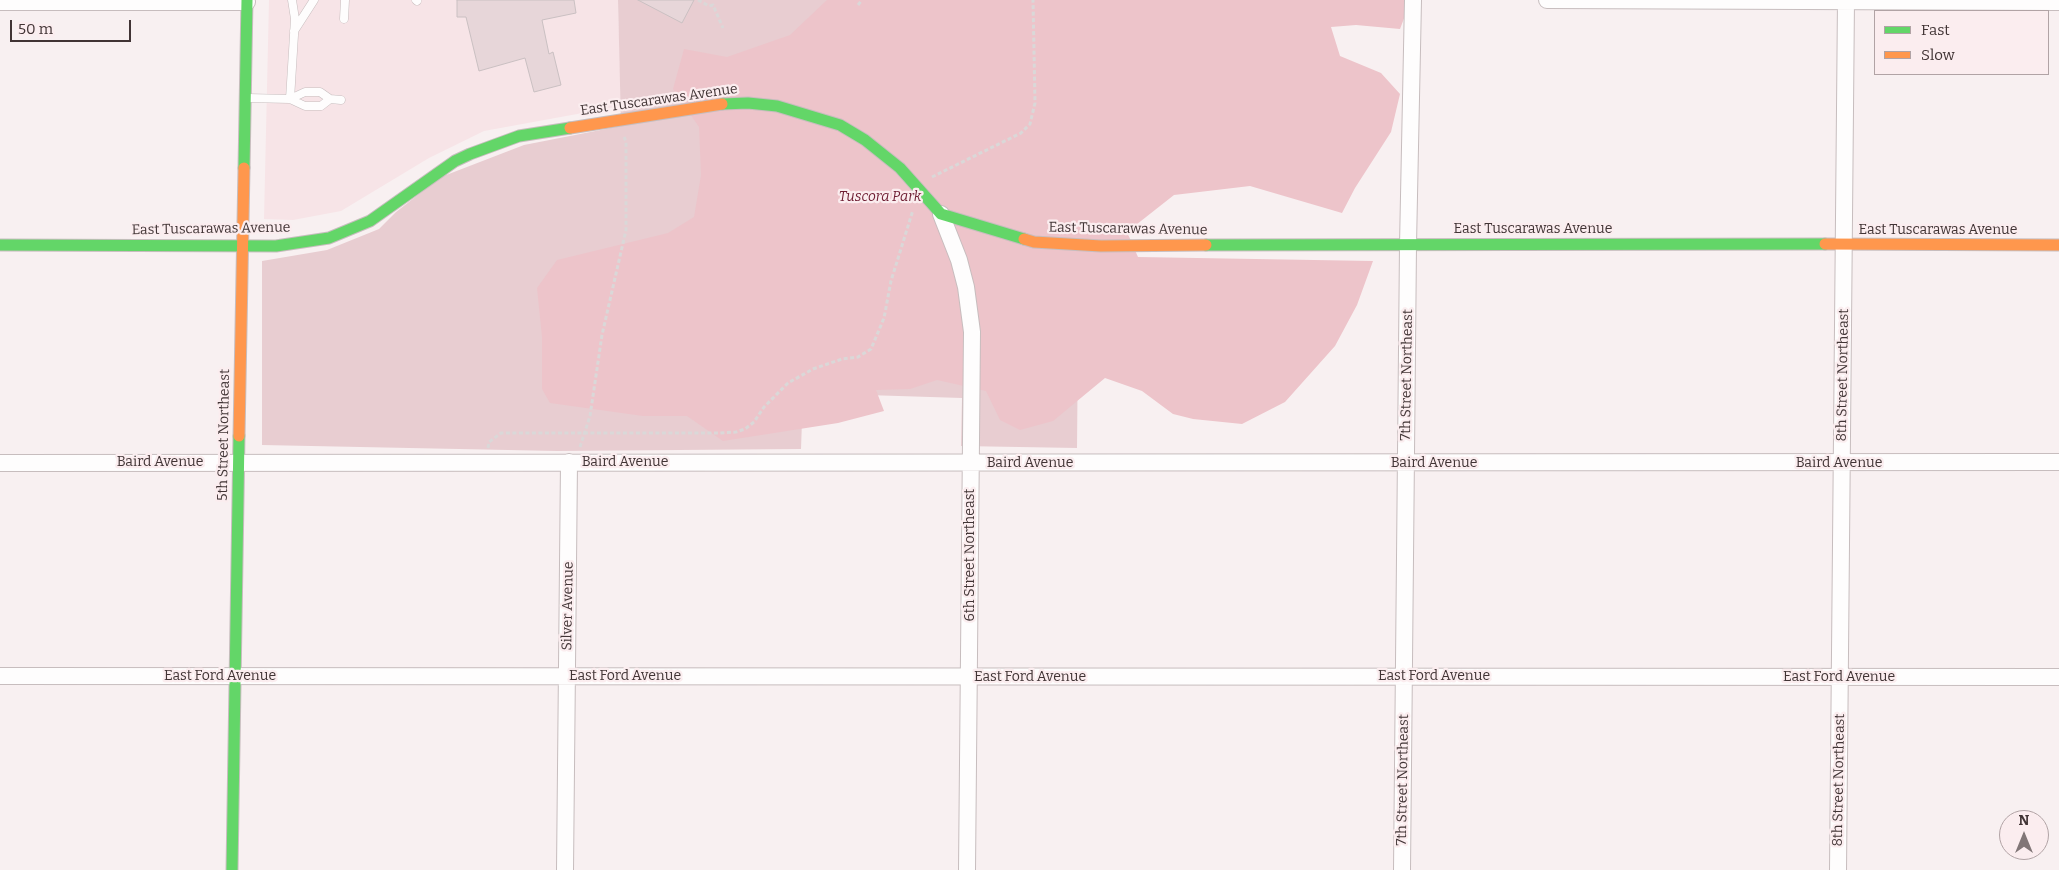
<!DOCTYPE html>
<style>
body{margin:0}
#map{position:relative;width:2059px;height:870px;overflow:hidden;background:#f8f0f1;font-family:Bitter,serif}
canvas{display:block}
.legend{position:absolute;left:1874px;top:10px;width:175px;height:65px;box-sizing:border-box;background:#fbedef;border:1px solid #b1a3a5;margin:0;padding:6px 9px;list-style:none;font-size:15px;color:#413435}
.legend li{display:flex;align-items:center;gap:10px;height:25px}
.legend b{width:25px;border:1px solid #b1a3a5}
.north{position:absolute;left:1999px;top:810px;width:50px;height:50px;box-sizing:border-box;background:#fbedef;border:1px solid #b1a3a5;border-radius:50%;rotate:0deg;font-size:14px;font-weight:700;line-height:20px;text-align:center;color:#413435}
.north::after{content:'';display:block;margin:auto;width:18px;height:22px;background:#817677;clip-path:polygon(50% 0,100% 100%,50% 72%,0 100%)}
.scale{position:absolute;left:10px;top:20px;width:121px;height:22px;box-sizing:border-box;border:2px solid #413435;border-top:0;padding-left:6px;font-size:15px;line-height:18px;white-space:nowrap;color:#413435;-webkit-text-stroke:4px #fbedef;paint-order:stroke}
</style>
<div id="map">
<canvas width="2059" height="870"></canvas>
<ul class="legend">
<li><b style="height:6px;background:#63d668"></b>Fast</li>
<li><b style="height:6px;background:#ff974d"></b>Slow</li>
</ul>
<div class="north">N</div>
<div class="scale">50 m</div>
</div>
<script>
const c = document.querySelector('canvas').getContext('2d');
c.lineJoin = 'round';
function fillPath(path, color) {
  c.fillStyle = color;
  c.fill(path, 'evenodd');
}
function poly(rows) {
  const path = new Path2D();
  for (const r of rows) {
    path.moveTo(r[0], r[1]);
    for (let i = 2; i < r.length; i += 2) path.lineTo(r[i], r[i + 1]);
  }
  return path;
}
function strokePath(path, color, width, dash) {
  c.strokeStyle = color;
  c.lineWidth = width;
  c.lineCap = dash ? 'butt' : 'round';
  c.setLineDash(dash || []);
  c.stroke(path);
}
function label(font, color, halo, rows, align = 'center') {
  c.font = font + ' Bitter,serif';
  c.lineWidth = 4.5;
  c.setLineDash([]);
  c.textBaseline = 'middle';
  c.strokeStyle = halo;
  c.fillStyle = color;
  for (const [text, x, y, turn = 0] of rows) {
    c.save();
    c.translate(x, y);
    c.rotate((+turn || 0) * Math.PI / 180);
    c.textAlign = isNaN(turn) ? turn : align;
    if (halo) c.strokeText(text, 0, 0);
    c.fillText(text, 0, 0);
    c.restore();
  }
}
fillPath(poly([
 [269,0,618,0,621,106,484,131,429,158,341,211,293,220,264,219]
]), '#f7e4e7');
fillPath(poly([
 [618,0,1081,0,1077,448,961,446,962,398,803,393,801,449,557,451,262,445,262,261,327,250,379,229,396,212,441,177,524,145,621,126]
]), '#e8cdd1');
fillPath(poly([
 [827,0,1411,0,1400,29,1356,25,1331,27,1340,56,1381,73,1400,94,1391,132,1355,188,1342,213,1250,186,1174,195,1127,232,1138,257,1373,261,1357,305,1335,346,1285,402,1242,424,1193,419,1173,414,1142,391,1105,378,1053,421,1020,430,1000,420,986,391,937,380,910,389,876,390,884,411,838,423,723,441,687,416,643,416,550,403,542,389,542,337,537,288,557,260,668,233,694,217,701,175,699,127,673,89,684,49,727,57,790,35]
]), '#edc4ca');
const building = poly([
 [457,0,574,0,576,13,542,20,549,54,553,52,561,85,534,92,525,58,479,71,466,17,457,17,457,0],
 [638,0,694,0,682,23,638,0]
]);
fillPath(building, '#e7d6d9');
strokePath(building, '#cac0c2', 1);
const lane = poly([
 [416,0,417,1],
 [344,19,345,0],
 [294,31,314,0],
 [248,98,290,99,305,106,321,106,330,99],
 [290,99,295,19,292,0],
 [290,99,305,92,320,92,330,99,341,100]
]);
const street = poly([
 [1547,0,2059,2],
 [0,2,247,2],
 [941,214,959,260,966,287,972,332,967,870],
 [0,463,2059,462],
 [0,676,2059,677],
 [565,870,569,462],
 [1402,870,1408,245,1413,0],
 [1838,870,1846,0]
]);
const fast = poly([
 [722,104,748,103,777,106,840,125,865,140,900,168,941,214,1024,239],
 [244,168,247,0],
 [0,245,276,246,329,238,370,221,455,161,470,154,519,136,570,128],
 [1206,245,1825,244],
 [232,870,239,436]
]);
const slow = poly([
 [570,128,722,104],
 [1024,239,1034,242,1101,246,1206,245],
 [1825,244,2059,245],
 [239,436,244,168]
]);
strokePath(lane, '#c7bdbe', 9);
strokePath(street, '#c7bdbe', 18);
strokePath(fast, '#c7bdbe', 13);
strokePath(slow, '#c7bdbe', 13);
strokePath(poly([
 [698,0,709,6,713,5,723,28],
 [858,5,862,0],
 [932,177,1021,133,1030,124,1035,103,1033,0],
 [580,447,590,416,602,335,626,230,626,141,624,137],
 [488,448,489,442,501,433,720,433,736,432,745,429,754,422,764,407,788,383,813,369,842,359,858,357,871,349,884,318,891,281,913,210]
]), '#dad8d8', 3, [4, 2.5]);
strokePath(lane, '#fefdfd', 8);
strokePath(street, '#fefdfd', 16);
strokePath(fast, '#63d668', 11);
strokePath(slow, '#ff974d', 11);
label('14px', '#413435', '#fbedef', [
 ["East Tuscarawas Avenue",659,100,-8],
 ["East Tuscarawas Avenue",211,229,-1],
 ["East Tuscarawas Avenue",1128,229,1],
 ["East Tuscarawas Avenue",1533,229],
 ["East Tuscarawas Avenue",1938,230],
 ["7th Street Northeast",1407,375,-89],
 ["8th Street Northeast",1843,375,-89],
 ["5th Street Northeast",224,435,-89],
 ["Baird Avenue",160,462],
 ["Baird Avenue",625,462],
 ["Baird Avenue",1030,463],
 ["Baird Avenue",1434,463],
 ["Baird Avenue",1839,463],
 ["6th Street Northeast",970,555,-90],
 ["Silver Avenue",568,606,-89],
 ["East Ford Avenue",220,676],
 ["East Ford Avenue",625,676],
 ["East Ford Avenue",1434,676],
 ["East Ford Avenue",1030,677],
 ["East Ford Avenue",1839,677],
 ["7th Street Northeast",1403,780,-89],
 ["8th Street Northeast",1839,780,-89]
]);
label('italic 14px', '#6e1e33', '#fbedef', [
 ["Tuscora Park",880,197]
]);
</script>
